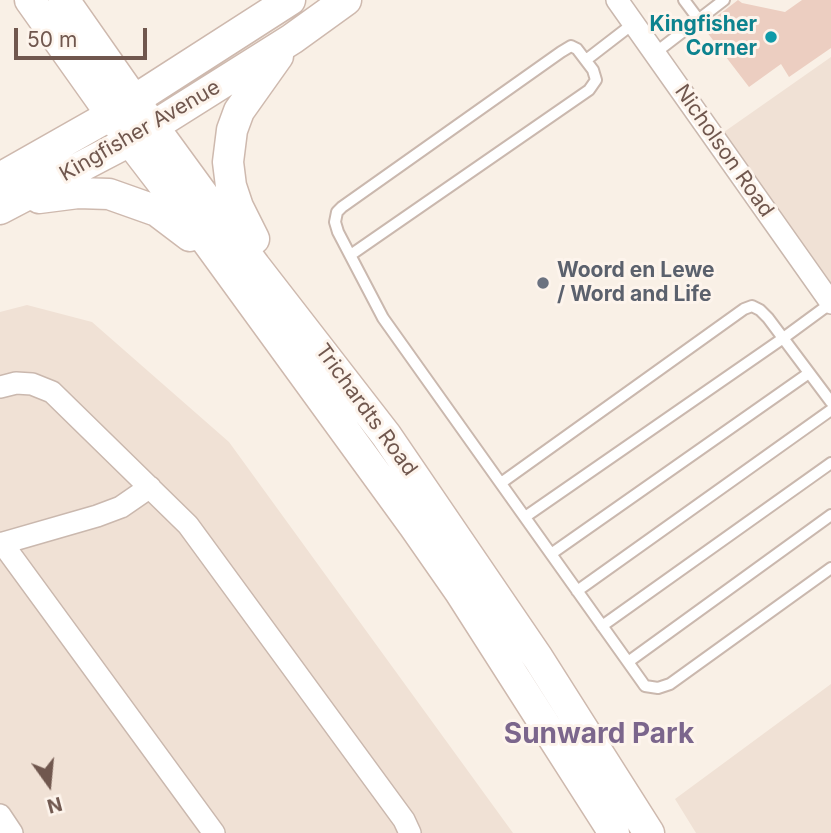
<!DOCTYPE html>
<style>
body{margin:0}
#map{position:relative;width:831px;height:833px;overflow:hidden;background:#f9f0e6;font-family:Inter,sans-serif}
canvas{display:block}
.north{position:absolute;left:14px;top:749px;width:70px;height:70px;-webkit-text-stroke:5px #fdf4ec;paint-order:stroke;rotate:165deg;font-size:19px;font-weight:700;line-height:28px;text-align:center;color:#70574e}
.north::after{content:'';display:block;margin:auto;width:24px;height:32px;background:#70574e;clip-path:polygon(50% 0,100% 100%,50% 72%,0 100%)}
.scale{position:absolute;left:14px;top:28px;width:133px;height:32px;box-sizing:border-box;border:4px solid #70574e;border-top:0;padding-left:9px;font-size:21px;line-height:24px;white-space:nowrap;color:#70574e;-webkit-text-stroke:5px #fdf4ec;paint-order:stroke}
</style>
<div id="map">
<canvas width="831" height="833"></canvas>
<div class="north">N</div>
<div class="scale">50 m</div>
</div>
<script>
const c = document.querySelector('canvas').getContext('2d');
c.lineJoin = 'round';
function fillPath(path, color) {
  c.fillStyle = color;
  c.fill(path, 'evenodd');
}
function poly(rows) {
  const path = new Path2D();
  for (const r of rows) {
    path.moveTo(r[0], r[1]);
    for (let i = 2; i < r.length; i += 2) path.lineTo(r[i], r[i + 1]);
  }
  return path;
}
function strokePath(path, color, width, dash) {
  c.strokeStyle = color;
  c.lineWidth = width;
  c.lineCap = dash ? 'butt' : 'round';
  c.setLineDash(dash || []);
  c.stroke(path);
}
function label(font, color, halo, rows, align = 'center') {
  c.font = font + ' Inter,sans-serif';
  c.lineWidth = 6;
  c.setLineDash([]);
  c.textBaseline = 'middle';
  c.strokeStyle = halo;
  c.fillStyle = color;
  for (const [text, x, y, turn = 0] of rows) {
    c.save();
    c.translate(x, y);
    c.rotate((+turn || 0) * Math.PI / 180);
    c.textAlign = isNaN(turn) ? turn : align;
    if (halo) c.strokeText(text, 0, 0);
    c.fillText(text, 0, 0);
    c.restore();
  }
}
fillPath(poly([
 [831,57,831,302,724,132],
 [27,305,92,322,229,442,513,833,0,833,0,312],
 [831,684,831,833,696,833,675,799]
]), '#f0e1d5');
fillPath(poly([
 [738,0,742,3,785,12,802,0,831,0,831,48,789,77,781,64,749,87,703,27]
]), '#eccec1');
const lane = poly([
 [684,0,699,20],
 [655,53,724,0],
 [586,60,634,23],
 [352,254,589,90,596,80,593,70,577,49,571,46,561,52,342,207,337,212,335,222,338,232,383,318,645,686,658,688,670,684,831,568],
 [501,483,744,309,752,306,760,310,768,318,831,402],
 [525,517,782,339,831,303],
 [551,554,809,373],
 [577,591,831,410],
 [602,626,831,463],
 [628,662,831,515]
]);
const street = poly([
 [617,0,831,303],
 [0,387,16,383,32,384,52,392,188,525,404,820,410,833],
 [2,543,214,833],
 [0,544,97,516,121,507,150,487],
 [0,815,12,833]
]);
const secondary = poly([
 [30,0,130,141,206,240,414,526,460,592,614,833],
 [64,0,134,100,255,266,386,435,538,658,649,833],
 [0,178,111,115,290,0],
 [39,198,78,193,109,194,157,211,190,236],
 [0,209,130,141,292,39,346,0],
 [254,239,238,207,231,186,228,162,232,130,239,111,278,56]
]);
strokePath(lane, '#cab8ae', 14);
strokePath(street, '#cab8ae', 24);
strokePath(secondary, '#ceb9ae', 33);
strokePath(lane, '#fff', 10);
strokePath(street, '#fff', 21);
strokePath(secondary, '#fff', 30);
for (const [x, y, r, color] of [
 [771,37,7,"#0f9aa8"],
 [543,283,7,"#6b7280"]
]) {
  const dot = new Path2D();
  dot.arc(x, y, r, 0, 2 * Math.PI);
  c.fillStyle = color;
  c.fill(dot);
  strokePath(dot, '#fdf4ec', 2.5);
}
label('bold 21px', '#0d838f', '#fdf4ec', [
 ["Kingfisher",757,25],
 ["Corner",757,49]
], 'right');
label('21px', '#70574e', '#fdf4ec', [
 ["Kingfisher Avenue",140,131,-30],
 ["Nicholson Road",724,151,55],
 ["Trichardts Road",366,410,54]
]);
label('bold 21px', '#5b616d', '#fdf4ec', [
 ["Woord en Lewe",557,271],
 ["/ Word and Life",557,295]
], 'left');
label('bold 28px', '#7b668c', '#fdf4ec', [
 ["Sunward Park",599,735]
]);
</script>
